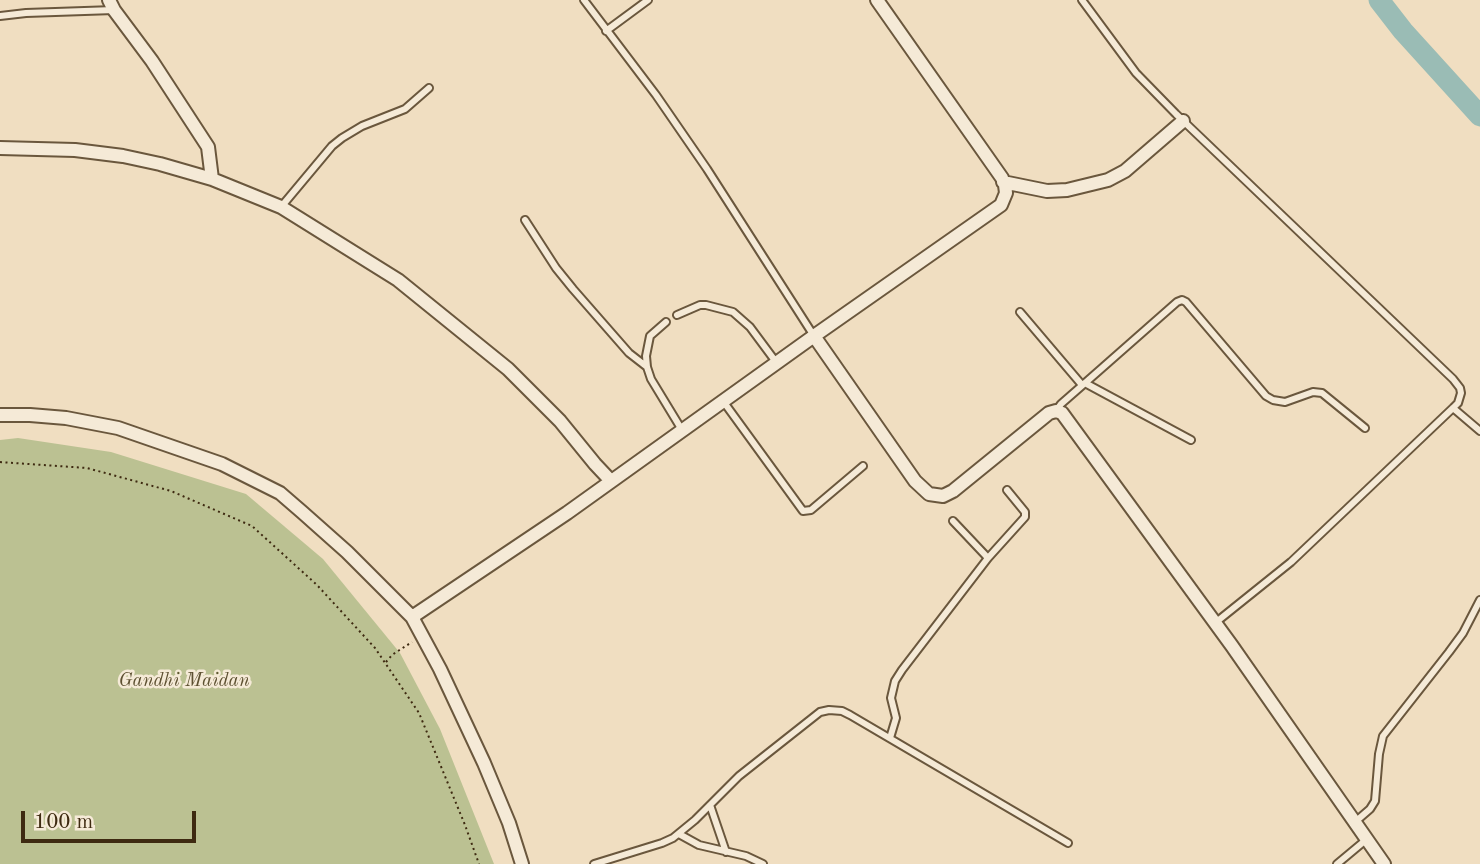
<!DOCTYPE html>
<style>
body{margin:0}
#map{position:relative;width:1480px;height:864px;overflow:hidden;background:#f0dec1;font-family:"Old Standard TT",serif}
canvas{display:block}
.scale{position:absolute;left:21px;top:811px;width:175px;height:32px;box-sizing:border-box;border:4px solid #3e2a11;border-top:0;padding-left:9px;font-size:21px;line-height:24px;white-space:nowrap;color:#3e2a11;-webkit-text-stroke:5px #f5ead7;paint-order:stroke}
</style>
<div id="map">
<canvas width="1480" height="864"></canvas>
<div class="scale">100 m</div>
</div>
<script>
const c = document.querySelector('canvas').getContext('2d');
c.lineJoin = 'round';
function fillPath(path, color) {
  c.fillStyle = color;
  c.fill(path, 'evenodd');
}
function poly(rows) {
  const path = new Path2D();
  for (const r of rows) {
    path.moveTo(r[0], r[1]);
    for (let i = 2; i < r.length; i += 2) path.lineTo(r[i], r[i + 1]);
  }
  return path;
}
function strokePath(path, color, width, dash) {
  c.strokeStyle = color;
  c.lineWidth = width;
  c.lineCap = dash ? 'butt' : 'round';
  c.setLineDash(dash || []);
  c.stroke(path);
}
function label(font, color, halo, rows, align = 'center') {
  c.font = font + ' "Old Standard TT",serif';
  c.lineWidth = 5;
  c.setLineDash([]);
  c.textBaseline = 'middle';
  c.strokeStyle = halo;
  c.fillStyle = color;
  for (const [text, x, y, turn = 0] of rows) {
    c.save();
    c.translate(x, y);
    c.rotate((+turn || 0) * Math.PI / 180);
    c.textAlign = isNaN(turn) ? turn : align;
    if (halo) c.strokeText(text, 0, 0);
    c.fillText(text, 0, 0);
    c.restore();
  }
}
fillPath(poly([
 [18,438,111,452,246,494,323,559,400,653,440,729,494,864,0,864,0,440]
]), '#bbc192');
strokePath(poly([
 [1379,0,1403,31,1480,116]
]), '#9abcb5', 21);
const service = poly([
 [584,0,656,95,707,169,814,336],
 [1082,0,1136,73,1176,114,1453,379,1460,388,1461,393,1458,403,1453,408,1291,562,1215,623],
 [0,16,26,13,114,10],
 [606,31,648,0],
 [281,207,332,146,342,138,362,126,405,109,429,88],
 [525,220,556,268,573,289,629,353,647,367],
 [1020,312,1082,385],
 [677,315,700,305,706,305,733,312,750,327,776,362],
 [666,322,650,336,646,356,647,367,651,379,682,430],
 [1085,383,1191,440],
 [723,401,803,511,811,510,863,466],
 [1453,408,1480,431],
 [1056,411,1061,404,1085,383,1177,302,1182,300,1186,302,1266,396,1273,400,1285,402,1313,392,1322,393,1365,428],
 [953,521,988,558],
 [890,738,896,718,891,698,895,681,902,670,988,558,1025,517,1025,512,1007,490],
 [710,805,726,852],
 [1355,822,1370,809,1375,801,1379,754,1383,736,1449,652,1463,633,1480,600],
 [679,834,699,845,746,856,763,864],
 [594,864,662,843,673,838,695,820,739,776,820,712,829,710,842,711,850,715,1068,843],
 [1337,864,1367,839]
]);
const minor = poly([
 [109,0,114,10,152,61,208,147,212,179],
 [0,148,75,150,123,156,160,164,212,179,281,207,398,280,508,369,560,421,595,464,611,481],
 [1003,182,1047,191,1067,190,1108,180,1125,171,1183,121],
 [814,336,915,481,929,494,943,496,953,491,1049,413,1056,411,1062,413,1232,646,1384,864],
 [0,415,30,415,66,418,118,428,222,464,280,493,302,512,347,552,412,617,440,669,484,763,509,823,522,864],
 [412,617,567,513,814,336,1001,205,1006,193,1005,185,1002,178,877,0]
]);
strokePath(service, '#6a573d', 10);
strokePath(minor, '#6a573d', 16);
strokePath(poly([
 [0,462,87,468,171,491,252,526,317,585,375,648,419,713,465,825,479,864],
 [386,662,392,655,412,642]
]), '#3e2a11', 2, [2, 3.5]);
strokePath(service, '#f5ead7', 6);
strokePath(minor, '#f5ead7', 12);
label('italic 19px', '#5d5031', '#f5ead7', [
 ["Gandhi Maidan",184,681]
]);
</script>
